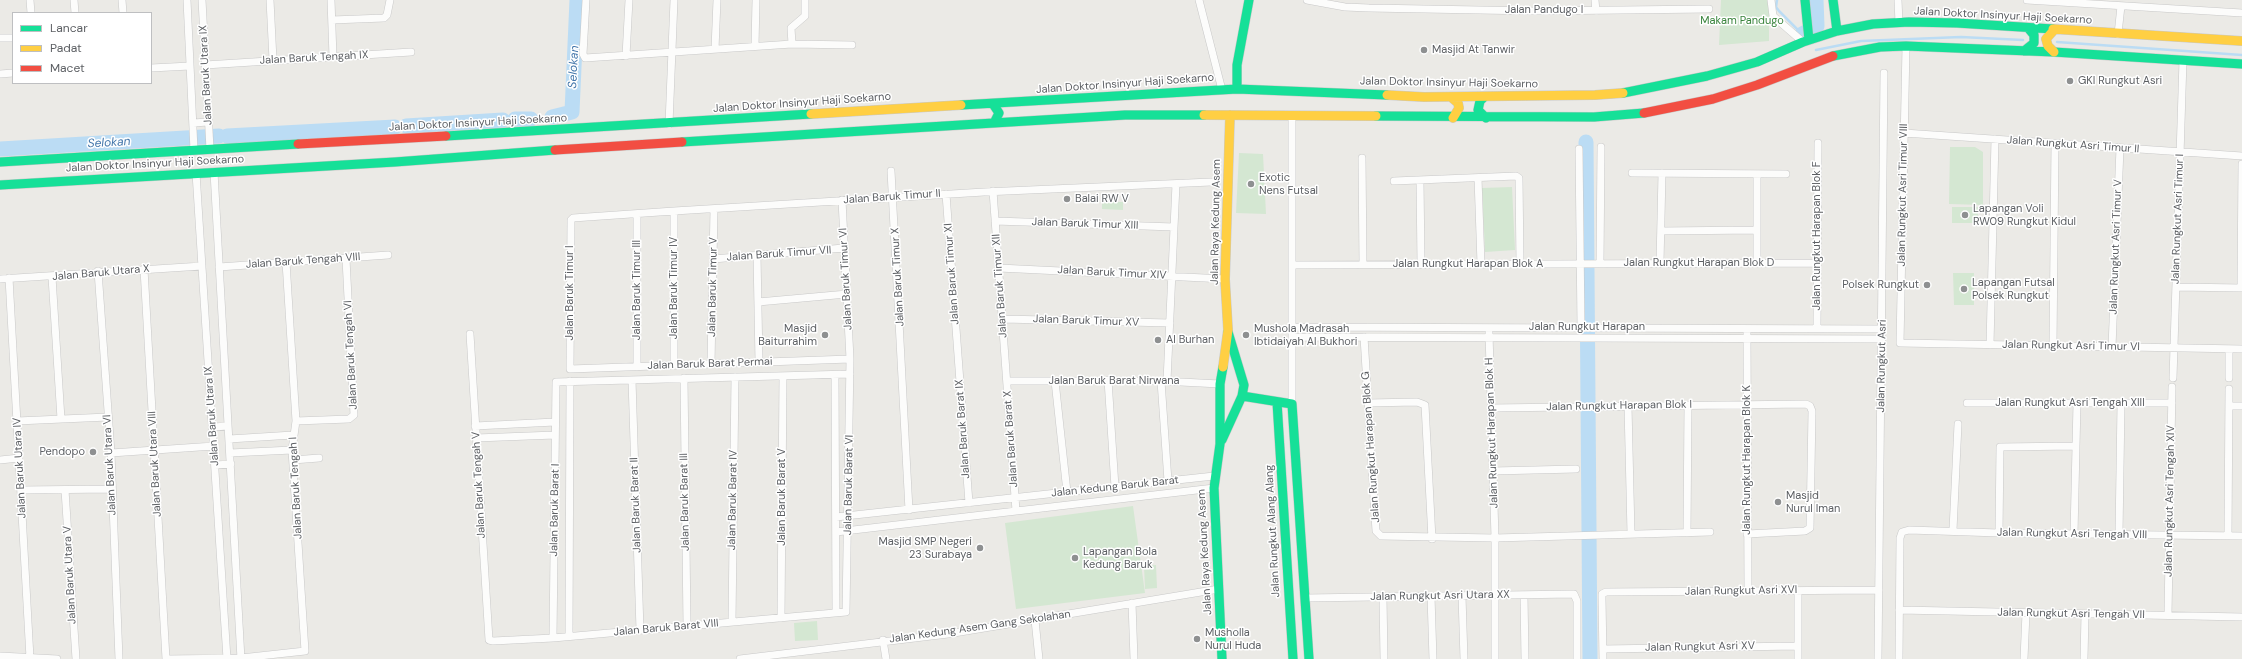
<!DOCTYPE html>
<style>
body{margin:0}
#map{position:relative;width:2242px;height:659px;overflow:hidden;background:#ebeae6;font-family:"DM Sans",sans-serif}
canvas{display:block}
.legend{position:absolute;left:12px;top:12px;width:140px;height:72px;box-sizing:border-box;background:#fff;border:1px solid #bebfc1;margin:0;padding:5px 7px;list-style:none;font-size:12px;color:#5c5f63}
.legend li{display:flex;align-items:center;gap:8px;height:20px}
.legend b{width:20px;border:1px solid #bebfc1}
</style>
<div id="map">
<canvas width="2242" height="659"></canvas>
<ul class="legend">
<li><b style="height:5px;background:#16e098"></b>Lancar</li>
<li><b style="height:5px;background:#ffcf43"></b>Padat</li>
<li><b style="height:5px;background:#f24e42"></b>Macet</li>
</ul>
</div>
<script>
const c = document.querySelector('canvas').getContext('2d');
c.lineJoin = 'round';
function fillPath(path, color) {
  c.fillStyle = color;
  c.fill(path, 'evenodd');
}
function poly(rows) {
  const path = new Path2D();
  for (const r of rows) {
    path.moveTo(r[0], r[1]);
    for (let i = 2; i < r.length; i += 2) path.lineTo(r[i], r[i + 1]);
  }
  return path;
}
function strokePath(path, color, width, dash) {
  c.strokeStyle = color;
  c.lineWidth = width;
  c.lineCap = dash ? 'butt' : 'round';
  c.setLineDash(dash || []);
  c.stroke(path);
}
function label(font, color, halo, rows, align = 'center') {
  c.font = font + ' "DM Sans",sans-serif';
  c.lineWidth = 3;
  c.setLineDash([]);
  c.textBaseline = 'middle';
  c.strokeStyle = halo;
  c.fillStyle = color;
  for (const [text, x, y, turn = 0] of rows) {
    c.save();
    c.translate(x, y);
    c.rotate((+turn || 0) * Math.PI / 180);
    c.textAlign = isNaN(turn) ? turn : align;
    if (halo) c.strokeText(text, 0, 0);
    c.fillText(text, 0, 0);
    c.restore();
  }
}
fillPath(poly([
 [1721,0,1769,0,1769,41,1719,45],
 [1950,147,1975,147,1983,152,1983,205,1949,204],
 [1239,153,1263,154,1266,214,1236,213],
 [1512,187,1515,250,1485,252,1482,188],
 [1102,202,1123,202,1123,210,1102,209],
 [1952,207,1978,207,1978,223,1952,223],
 [1953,273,1974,273,1974,305,1954,305],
 [1133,506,1145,593,1016,609,1005,523],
 [1156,565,1157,588,1145,589,1144,566],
 [817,621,818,640,795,641,794,623]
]), '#d4e7d2');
strokePath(poly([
 [1777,0,1776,7,1779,11,1802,34],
 [2057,42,2242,55],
 [1816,50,1861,41,1961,37,2023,40]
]), '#bbdcf4', 2.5);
strokePath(poly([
 [1802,34,1817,26,1816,0],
 [552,117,572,112,577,0],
 [515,119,531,119],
 [406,126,503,120],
 [227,136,395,127],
 [1586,142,1590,659],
 [0,149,219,136]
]), '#bbdcf4', 15);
strokePath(poly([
 [1211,182,1220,182]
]), '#c7c7c5', 7, [7, 3.5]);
const street = poly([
 [30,0,31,13],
 [74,0,75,13],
 [122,0,123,13],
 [187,0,194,150],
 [202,0,210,149],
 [270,0,273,60],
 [331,0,333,57],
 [586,0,583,54,585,58,792,44,852,45],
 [1199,0,1222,90],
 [1307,0,1345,7,1369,8,1535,11,1709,9],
 [1595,0,1596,11],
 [1771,0,1773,16,1803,42],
 [1898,0,1899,23],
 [2027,0,2242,13],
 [332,20,384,18,387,15,390,0],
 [2118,34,2121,6],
 [0,38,13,38],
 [792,44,791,28,805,16,805,0],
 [755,46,756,0],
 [1906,46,1900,343,2242,349],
 [715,49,717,0],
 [626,56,629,0],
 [205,65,411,52],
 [151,68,190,66],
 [0,74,13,73],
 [1292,116,1292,404],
 [193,123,208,122],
 [669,124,674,0],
 [1904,133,2242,156],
 [1579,149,1581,327],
 [1362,158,1363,264],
 [891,171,909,510],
 [214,172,241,659],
 [196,173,227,659],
 [1632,173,1786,174],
 [1478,178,1481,264],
 [1420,180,1421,264],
 [1394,181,1516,176,1519,178,1520,264],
 [993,191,1016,511],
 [946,194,969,503],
 [674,211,674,365],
 [637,214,637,367],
 [995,221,1174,227],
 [1661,231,1757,230],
 [757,255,759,362],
 [713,259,844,248],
 [1600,263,1601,147],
 [1660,263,1662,173],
 [1757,263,1757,174],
 [1292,265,1817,263],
 [219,267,388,255],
 [999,268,1225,279],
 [144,269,166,659],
 [98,271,111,453,119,659],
 [52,277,61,419],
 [9,278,30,658],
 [0,279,202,266],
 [2177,287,2242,288],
 [2241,288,2242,164],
 [758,302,847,294],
 [1003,319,1170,323],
 [1292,327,1882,329],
 [1817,328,1818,143],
 [1489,333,1495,538,1495,659],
 [1747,333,1748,591],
 [470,334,489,640,493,641,553,638,846,612,850,359,842,200],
 [1292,337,1882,339],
 [1364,337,1376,531,1381,536,1495,538,1710,532],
 [1990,345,1995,139],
 [2053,346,2055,143],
 [2112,347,2120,148],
 [850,359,570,369,571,220,573,218,674,211,984,192,1211,182],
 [711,364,714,209],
 [835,375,836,612],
 [684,378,687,625],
 [2173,378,2183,60],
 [2229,378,2229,349],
 [632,380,640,630],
 [1108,380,1115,487],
 [1007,381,1161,381,1220,384],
 [1055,381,1067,492],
 [1161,381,1168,481],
 [1167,381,1176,184],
 [1368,403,1417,402,1425,405,1432,539],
 [1967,403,2172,403],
 [1628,406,1631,534],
 [2229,406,2242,406],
 [1491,408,1806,404,1810,406,1812,411,1810,528,1805,531,1747,534],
 [17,421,108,417],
 [296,421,349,419,354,415,346,259],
 [475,426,555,422],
 [213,427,228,426],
 [476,438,555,435],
 [229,439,293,435],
 [111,453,214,446],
 [230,453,292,450],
 [0,460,19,458],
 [293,460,319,458],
 [215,465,231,464],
 [1493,471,1576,469],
 [22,490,112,489],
 [65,490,76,659],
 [836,517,1214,476],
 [1953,530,1958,424],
 [836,532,1214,488],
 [1687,533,1688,405],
 [1999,533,2000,447,2076,446],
 [2074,534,2077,403],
 [2119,534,2121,404],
 [2228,536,2229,389],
 [1798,591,1798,659],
 [1524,595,1525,659],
 [1431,596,1433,659],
 [1462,596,1464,659],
 [1383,597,1384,659],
 [1306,598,1574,594,1577,601,1577,659],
 [1132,603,1134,659],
 [1899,610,2242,617],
 [2168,615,2172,387],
 [781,618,783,376],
 [1035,620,1039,659],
 [732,622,735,377],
 [569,636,570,381],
 [553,638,556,382,850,374],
 [883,640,886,659],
 [1603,649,1798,646],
 [0,656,57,659],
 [168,659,241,658,305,651,292,450,296,421,286,262],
 [740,659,948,634,1219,589],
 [1603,659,1602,598,1602,594,1606,592,1879,590],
 [1878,659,1884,73],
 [1899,659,1900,538,1902,532,1909,530,1999,533,2242,536],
 [2024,659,2026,613],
 [2084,659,2085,614]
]);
const fast = poly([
 [1805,0,1809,40],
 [1833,0,1837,31],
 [2024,51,2034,43,2034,35,2029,29],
 [1833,56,1880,47,1906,46,2054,52,2242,64],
 [1237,89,1237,65,1249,0],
 [1623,93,1707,76,1757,62,1803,42,1837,31,1873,24,1909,22,1957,23,2053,29],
 [1484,97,1480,101,1478,110,1486,118],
 [993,104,999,113,994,123],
 [961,105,1237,89,1387,95],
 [1376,116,1594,117,1644,113],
 [446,136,811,114],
 [682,142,1125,115,1204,115],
 [0,162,298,144],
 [0,185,395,162,555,150],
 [1242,396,1292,404,1309,659],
 [1277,402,1293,659],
 [1222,440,1242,396,1244,385,1228,332],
 [1222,659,1214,488,1220,444,1220,384,1223,367]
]);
const slow = poly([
 [2053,29,2242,41],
 [2054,30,2046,39,2048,46,2054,52],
 [1387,95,1424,97,1595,95,1623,93],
 [1451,97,1458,103,1459,108,1453,118],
 [811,114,961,105],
 [1204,115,1376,116],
 [1223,367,1228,330,1225,279,1230,115]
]);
const jam = poly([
 [1644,113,1713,99,1757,85,1833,56],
 [298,144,446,136],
 [555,150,682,142]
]);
strokePath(street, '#c8c8c8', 8);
strokePath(fast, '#c8c8c7', 10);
strokePath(slow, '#c8c8c7', 10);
strokePath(jam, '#c8c8c7', 10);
strokePath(street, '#fcfcfb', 7);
strokePath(fast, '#16e098', 9);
strokePath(slow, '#ffcf43', 9);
strokePath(jam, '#f24e42', 9);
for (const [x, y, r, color] of [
 [1424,50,4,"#8e9091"],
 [2070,81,4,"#8e9091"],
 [1251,184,4,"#8e9091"],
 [1067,199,4,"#8e9091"],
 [1965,215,4,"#8e9091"],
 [1927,285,4,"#8e9091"],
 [1964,289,4,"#8e9091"],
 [825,335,4,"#8e9091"],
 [1246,335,4,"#8e9091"],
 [1158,340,4,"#8e9091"],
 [93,452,4,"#8e9091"],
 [1778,502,4,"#8e9091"],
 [980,548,4,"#8e9091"],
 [1075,558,4,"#8e9091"],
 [1197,639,4,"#8e9091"]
]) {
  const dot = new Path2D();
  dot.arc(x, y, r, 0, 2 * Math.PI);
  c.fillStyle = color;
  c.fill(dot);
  strokePath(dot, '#fff', 1.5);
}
label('11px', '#5c5f63', '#fff', [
 ["Jalan Pandugo I",1544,10],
 ["Jalan Doktor Insinyur Haji Soekarno",2003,16,3],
 ["Jalan Baruk Tengah IX",314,58,-3],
 ["Jalan Baruk Utara IX",206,75,-93],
 ["Jalan Doktor Insinyur Haji Soekarno",1449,83,1],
 ["Jalan Doktor Insinyur Haji Soekarno",1125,84,-4],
 ["Jalan Doktor Insinyur Haji Soekarno",802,103,-4],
 ["Jalan Doktor Insinyur Haji Soekarno",478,123,-3],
 ["Jalan Rungkut Asri Timur II",2073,145,4],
 ["Jalan Doktor Insinyur Haji Soekarno",155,164,-3],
 ["Jalan Rungkut Asri Timur VIII",1903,195,-89],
 ["Jalan Baruk Timur II",892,197,-4],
 ["Jalan Rungkut Asri Timur I",2178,219,-88],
 ["Jalan Raya Kedung Asem",1216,222,-89],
 ["Jalan Baruk Timur XIII",1085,224,2],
 ["Jalan Rungkut Harapan Blok F",1817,236,-90],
 ["Jalan Rungkut Asri Timur V",2116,247,-88],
 ["Jalan Baruk Timur VII",779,254,-4],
 ["Jalan Baruk Tengah VIII",303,261,-4],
 ["Jalan Rungkut Harapan Blok D",1699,263],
 ["Jalan Rungkut Harapan Blok A",1468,264],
 ["Jalan Baruk Utara X",101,273,-5],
 ["Jalan Baruk Timur XIV",1112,273,3],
 ["Jalan Baruk Timur XI",952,274,-94],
 ["Jalan Baruk Timur X",898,277,-93],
 ["Jalan Baruk Timur VI",846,279,-93],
 ["Jalan Baruk Timur XII",1000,286,-94],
 ["Jalan Baruk Timur V",713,287,-89],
 ["Jalan Baruk Timur IV",674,288,-90],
 ["Jalan Baruk Timur III",637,290,-90],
 ["Jalan Baruk Timur I",570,293,-90],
 ["Jalan Baruk Timur XV",1086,321,2],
 ["Jalan Rungkut Harapan",1587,327],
 ["Jalan Rungkut Asri Timur VI",2071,346,1],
 ["Jalan Baruk Tengah VI",351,355,-93],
 ["Jalan Baruk Barat Permai",710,364,-2],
 ["Jalan Rungkut Asri",1882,366,-89],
 ["Jalan Baruk Barat Nirwana",1114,381],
 ["Jalan Rungkut Asri Tengah XIII",2070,403],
 ["Jalan Rungkut Harapan Blok I",1619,406,-1],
 ["Jalan Baruk Utara IX",212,416,-94],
 ["Jalan Baruk Barat IX",963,429,-94],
 ["Jalan Rungkut Harapan Blok H",1492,433,-92],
 ["Jalan Baruk Barat X",1011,439,-94],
 ["Jalan Rungkut Harapan Blok G",1371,447,-94],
 ["Jalan Rungkut Harapan Blok K",1747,460,-90],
 ["Jalan Baruk Utara VIII",155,464,-93],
 ["Jalan Baruk Utara VI",110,465,-93],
 ["Jalan Baruk Utara IV",20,468,-93],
 ["Jalan Baruk Tengah V",479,485,-93],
 ["Jalan Baruk Barat VI",849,485,-89],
 ["Jalan Kedung Baruk Barat",1115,487,-6],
 ["Jalan Baruk Tengah I",296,488,-93],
 ["Jalan Baruk Barat V",782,497,-90],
 ["Jalan Baruk Barat IV",733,500,-89],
 ["Jalan Rungkut Asri Tengah XIV",2170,501,-89],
 ["Jalan Baruk Barat III",685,502,-91],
 ["Jalan Baruk Barat II",636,505,-92],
 ["Jalan Baruk Barat I",555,510,-89],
 ["Jalan Rungkut Alang Alang",1273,531,-93],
 ["Jalan Rungkut Asri Tengah VIII",2072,534,1],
 ["Jalan Raya Kedung Asem",1205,552,-93],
 ["Jalan Baruk Utara V",70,575,-93],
 ["Jalan Rungkut Asri XVI",1741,591,-1],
 ["Jalan Rungkut Asri Utara XX",1440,596,-1],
 ["Jalan Rungkut Asri Tengah VII",2071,614,1],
 ["Jalan Kedung Asem Gang Sekolahan",980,627,-8],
 ["Jalan Baruk Barat VIII",666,628,-5],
 ["Jalan Rungkut Asri XV",1700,647,-1]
]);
label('11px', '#3a843d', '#fff', [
 ["Makam Pandugo",1742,21]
]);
label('11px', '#5c5f63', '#fff', [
 ["Masjid At Tanwir",1432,50],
 ["GKI Rungkut Asri",2078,81],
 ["Exotic",1259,178],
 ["Nens Futsal",1259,191],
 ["Balai RW V",1075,199],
 ["Lapangan Voli",1973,209],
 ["RW09 Rungkut Kidul",1973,222],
 ["Lapangan Futsal",1972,283],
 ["Polsek Rungkut",1972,296],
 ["Polsek Rungkut",1919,285,"right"],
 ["Masjid",817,329,"right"],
 ["Baiturrahim",817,342,"right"],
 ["Mushola Madrasah",1254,329],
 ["Ibtidaiyah Al Bukhori",1254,342],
 ["Al Burhan",1166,340],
 ["Pendopo",85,452,"right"],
 ["Masjid",1786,496],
 ["Nurul Iman",1786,509],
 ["Masjid SMP Negeri",972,542,"right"],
 ["23 Surabaya",972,555,"right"],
 ["Lapangan Bola",1083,552],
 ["Kedung Baruk",1083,565],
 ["Musholla",1205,633],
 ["Nurul Huda",1205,646]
], 'left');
label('italic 12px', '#4477ab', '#fff', [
 ["Selokan",574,67,-87],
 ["Selokan",109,143,-3]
]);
</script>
